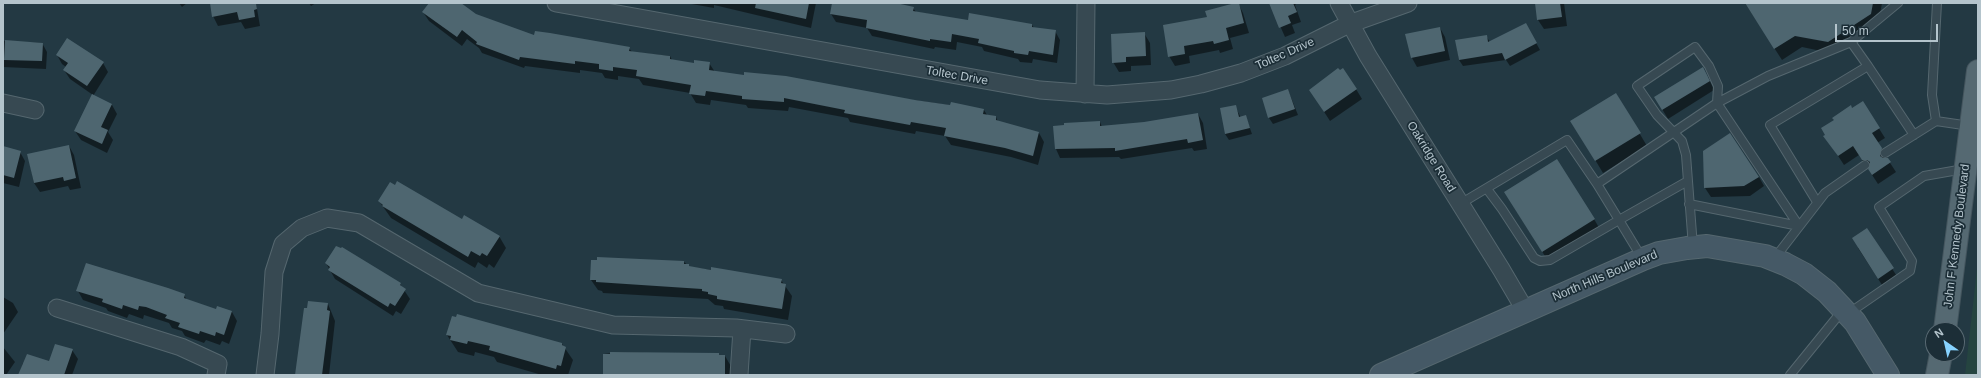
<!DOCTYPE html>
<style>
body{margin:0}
#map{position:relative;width:1981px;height:378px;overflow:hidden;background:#233943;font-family:Arial,sans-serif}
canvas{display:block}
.frame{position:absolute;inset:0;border:4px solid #b4c4cc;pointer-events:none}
.north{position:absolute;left:1925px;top:322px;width:40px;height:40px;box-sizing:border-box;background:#1c2e37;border:1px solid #596a73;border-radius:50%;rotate:326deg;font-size:11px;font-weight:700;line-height:16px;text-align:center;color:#b4c4cc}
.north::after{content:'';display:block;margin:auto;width:14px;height:18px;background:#87d3ff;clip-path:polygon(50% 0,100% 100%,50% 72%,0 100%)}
.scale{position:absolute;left:1835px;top:24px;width:103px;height:18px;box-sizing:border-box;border:2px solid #b4c4cc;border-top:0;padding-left:5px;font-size:12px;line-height:14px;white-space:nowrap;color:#b4c4cc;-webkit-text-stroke:3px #1c2e37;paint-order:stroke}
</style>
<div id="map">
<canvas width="1981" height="378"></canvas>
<div class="frame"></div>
<div class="north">N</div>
<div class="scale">50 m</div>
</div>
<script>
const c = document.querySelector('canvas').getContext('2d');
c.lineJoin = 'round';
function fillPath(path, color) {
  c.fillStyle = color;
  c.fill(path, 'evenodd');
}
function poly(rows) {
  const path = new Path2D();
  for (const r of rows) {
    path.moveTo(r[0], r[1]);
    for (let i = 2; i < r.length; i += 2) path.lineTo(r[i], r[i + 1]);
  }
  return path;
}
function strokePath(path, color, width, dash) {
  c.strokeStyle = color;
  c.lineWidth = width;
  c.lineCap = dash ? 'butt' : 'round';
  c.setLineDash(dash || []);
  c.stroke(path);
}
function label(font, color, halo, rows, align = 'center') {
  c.font = font + ' Arial,sans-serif';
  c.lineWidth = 3.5;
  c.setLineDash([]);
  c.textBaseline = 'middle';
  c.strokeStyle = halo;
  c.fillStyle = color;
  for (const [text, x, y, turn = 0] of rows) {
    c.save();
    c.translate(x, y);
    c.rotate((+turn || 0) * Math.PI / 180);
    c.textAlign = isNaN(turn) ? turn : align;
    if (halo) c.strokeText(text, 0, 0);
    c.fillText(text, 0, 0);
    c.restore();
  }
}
fillPath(poly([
 [1978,260,1978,375,1965,375]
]), '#254440');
fillPath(poly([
 [179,3,187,3,182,7],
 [211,3,256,3,260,26,245,29,241,22,218,26,213,16],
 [309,3,316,3,311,6],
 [430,3,459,3,475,15,535,36,629,48,632,52,670,56,672,60,695,64,709,63,715,72,984,110,987,115,996,117,998,122,1039,133,1044,142,1038,165,1011,157,951,145,945,136,916,131,915,134,850,122,848,118,789,107,788,111,748,108,746,105,711,100,710,105,696,103,690,93,643,85,639,79,618,76,618,80,605,78,602,73,580,70,580,73,525,66,524,68,482,53,479,48,467,39,462,46,429,21,423,12],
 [686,3,816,3,811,28,714,5,714,8],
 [833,3,891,3,913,8,916,12,969,21,1032,25,1034,28,1055,31,1060,40,1057,63,1033,59,1032,63,1020,62,1018,59,984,51,982,47,957,42,956,50,935,47,934,49,872,36,867,28,836,22,831,14],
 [1238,3,1243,13,1249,33,1230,38,1233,49,1220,53,1219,50,1189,56,1190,63,1175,66,1169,56,1208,18],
 [1270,3,1297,3,1295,5,1301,22,1292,25,1295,33,1285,37],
 [1536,3,1564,3,1567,26,1544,29,1538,20],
 [1745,3,1882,3,1878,26,1835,54,1802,47,1782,60],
 [1440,28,1445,37,1450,60,1417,67,1412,58,1407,35],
 [1529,30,1540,50,1510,66,1506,60,1463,66,1459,60,1456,41,1486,36,1490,42],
 [1144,33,1150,43,1151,65,1131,66,1131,71,1119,72,1113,62],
 [3,41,42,43,47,52,46,69,3,67],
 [57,55,103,63,108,72,93,96,112,105,117,114,108,132,113,140,107,153,81,140,75,131,93,95,70,79,64,70,66,67,62,64],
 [1708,77,1714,90,1668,119,1655,97],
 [1356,89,1362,99,1330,121,1310,90],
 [1288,90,1298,115,1273,124,1269,118],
 [1616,94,1647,146,1603,173,1579,133],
 [1863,103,1885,138,1877,143,1896,172,1878,184,1859,155,1844,165,1825,136,1852,110],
 [1235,106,1241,118,1246,117,1252,134,1229,140,1225,134],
 [1198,114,1203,123,1207,149,1194,151,1192,148,1121,159,1119,157,1060,158,1056,149,1054,127,1100,122,1102,127,1144,123],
 [69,146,74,155,81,188,70,190,68,186,40,192,34,183,28,155],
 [3,147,20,152,25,161,19,187,3,183],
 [1704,152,1759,177,1764,186,1750,196,1711,197,1705,188],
 [379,201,462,221,499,236,506,248,494,268,489,264,487,268,478,262,475,268,391,218],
 [1512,204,1594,219,1601,231,1550,264],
 [1867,229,1898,278,1884,288,1858,248],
 [684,262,690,267,781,280,792,296,788,320,724,309,723,306,715,305,708,299,603,293,602,291,598,290,591,280],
 [326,263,400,284,410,299,401,314,396,311,393,316,335,279],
 [78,291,184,295,187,300,217,310,232,312,237,321,229,344,222,341,220,345,206,340,204,343,185,336,182,331,172,328,169,323,144,315,143,319,129,314,127,318,108,311,106,308,83,300],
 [3,297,13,303,18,312,3,334],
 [328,304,335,321,329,375,296,375],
 [447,335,562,344,573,360,568,375,542,375,497,362,494,357,475,352,474,356,458,352],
 [3,347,15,362,6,375,3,375],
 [72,350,78,359,72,375,19,375,23,363,50,363],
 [621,352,725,356,732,368,732,375,604,375,604,354]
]), '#0007');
fillPath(poly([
 [210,3,256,3,257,9,254,10,255,17,239,20,237,12,212,17],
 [429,3,461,3,476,14,534,35,535,31,550,33,630,47,629,51,670,56,670,59,694,63,694,60,710,62,709,70,744,75,744,72,786,76,915,100,950,105,951,102,984,109,983,114,996,116,996,120,1039,132,1033,156,1005,148,944,136,946,128,911,122,910,125,844,113,845,110,784,98,784,102,742,99,742,96,706,91,705,96,689,94,691,85,636,76,637,70,613,67,613,71,599,69,599,64,575,61,575,64,520,57,519,60,476,44,477,42,462,30,457,37,422,12],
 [756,3,809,3,806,19,755,8],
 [832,3,896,3,914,7,913,11,968,20,969,13,1032,24,1032,27,1056,30,1053,55,1029,51,1028,55,1014,53,1014,51,978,43,979,39,952,34,951,42,930,39,930,41,866,28,867,20,830,14],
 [1235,3,1239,3,1244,23,1226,28,1229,40,1214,44,1213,41,1184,46,1185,54,1168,57,1163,25,1207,17,1205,11],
 [1269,3,1293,3,1297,12,1288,16,1291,23,1279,28],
 [1535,3,1560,3,1562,17,1537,20],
 [1745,3,1873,3,1871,14,1828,42,1795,36,1774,49],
 [1526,23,1537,43,1505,60,1502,53,1459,60,1455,40,1487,35,1488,42],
 [1440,27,1445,51,1411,58,1405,34],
 [1145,32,1146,56,1126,57,1126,62,1112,63,1111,34],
 [67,38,104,62,87,86,63,70,68,63,56,55],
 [5,40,43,43,42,61,4,60],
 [1703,67,1710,81,1662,110,1654,97],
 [1338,68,1340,70,1343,68,1357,89,1324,112,1309,90],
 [1288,89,1295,109,1268,118,1262,98],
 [1616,93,1641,133,1595,161,1570,121],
 [92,94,112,104,101,127,108,130,102,144,74,131],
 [1863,101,1880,128,1872,133,1882,148,1880,156,1883,158,1888,158,1891,162,1872,175,1868,169,1870,162,1867,160,1862,160,1853,146,1838,156,1823,136,1825,135,1821,128,1834,120,1832,118,1851,105,1852,108],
 [1236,105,1239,117,1246,115,1250,128,1225,134,1220,108],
 [1198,113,1203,140,1188,143,1187,139,1115,151,1115,148,1055,149,1053,126,1064,125,1064,123,1100,121,1100,126,1144,122],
 [1730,133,1759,177,1744,186,1704,188,1703,151],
 [69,145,76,178,64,181,63,177,34,183,27,154],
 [3,146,21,151,14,178,3,175],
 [1557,159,1595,219,1542,252,1504,192],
 [397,181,462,219,464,215,500,236,487,256,482,253,480,256,471,251,468,257,382,206,383,205,378,201,390,182,395,185],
 [1867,228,1894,268,1878,279,1852,238],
 [336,246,341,248,342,247,401,283,400,285,406,289,395,306,390,303,388,307,328,270,330,267,325,263],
 [597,257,684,261,684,264,689,264,689,266,711,270,711,267,782,279,781,283,786,284,782,309,717,299,717,296,708,294,708,292,702,291,702,289,596,282,596,280,590,280,591,260,597,260],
 [86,263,168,288,185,294,184,298,216,309,217,306,232,311,224,335,216,332,215,336,200,331,199,334,178,327,180,323,165,318,167,315,146,307,139,306,138,310,123,305,122,309,102,302,103,299,76,291],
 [308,301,328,303,327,310,330,311,322,375,295,375,304,308,307,308],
 [457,314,562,343,562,345,566,347,561,366,557,365,556,369,489,350,490,346,468,341,467,344,450,340,451,336,446,335,452,316,456,317],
 [55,344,73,349,64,375,18,375,27,354,49,361],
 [610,352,719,353,719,355,725,355,725,375,603,375,603,354,610,354]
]), '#4e6670');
const lane = poly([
 [1937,3,1932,95,1936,121,1970,126],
 [1868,66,1851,42,1898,3],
 [1885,153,1936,121],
 [1487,189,1502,209,1534,258,1540,261,1550,260,1619,220,1597,184],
 [1817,202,1770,125,1868,66,1914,135],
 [1460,204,1567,140,1597,184,1717,103,1768,76,1851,42],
 [1689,204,1799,226],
 [1693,247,1686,155,1682,141,1657,115,1637,86,1695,47,1709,66,1718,86,1717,103,1799,226],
 [1642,258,1619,220,1686,182],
 [1774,259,1825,193,1865,165],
 [1849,313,1910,271,1912,261,1879,207,1924,176,1964,169],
 [1790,375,1842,311]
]);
const street = poly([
 [556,3,1040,90,1107,95,1171,90,1201,84,1241,73,1285,56,1349,24,1408,3],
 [1339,3,1368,56,1501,269,1525,310],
 [1085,94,1086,3],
 [3,103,35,110],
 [57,308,181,347,218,364,216,375],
 [265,375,270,334,274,272,283,244,302,228,327,218,359,223,478,293,613,325,736,328,786,334],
 [739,375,742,329]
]);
const secondary = poly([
 [1381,375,1643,259,1659,253,1687,248,1707,246,1765,256,1785,264,1804,274,1827,292,1855,322,1888,375]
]);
const primary = poly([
 [1945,330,1978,71],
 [1937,375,1941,354]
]);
strokePath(lane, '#55676f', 10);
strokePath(street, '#55676f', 19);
strokePath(secondary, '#55676f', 24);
strokePath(primary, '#44555e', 24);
strokePath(lane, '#374952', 8);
strokePath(street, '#374952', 17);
strokePath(secondary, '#455966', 22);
strokePath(primary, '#556972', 22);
label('12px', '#b4c4cc', '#1c2e37', [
 ["Toltec Drive",1285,54,-24],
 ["Toltec Drive",957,76,10],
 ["Oakridge Road",1431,157,58],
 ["John F Kennedy Boulevard",1957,236,-83],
 ["North Hills Boulevard",1605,276,-23]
]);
</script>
